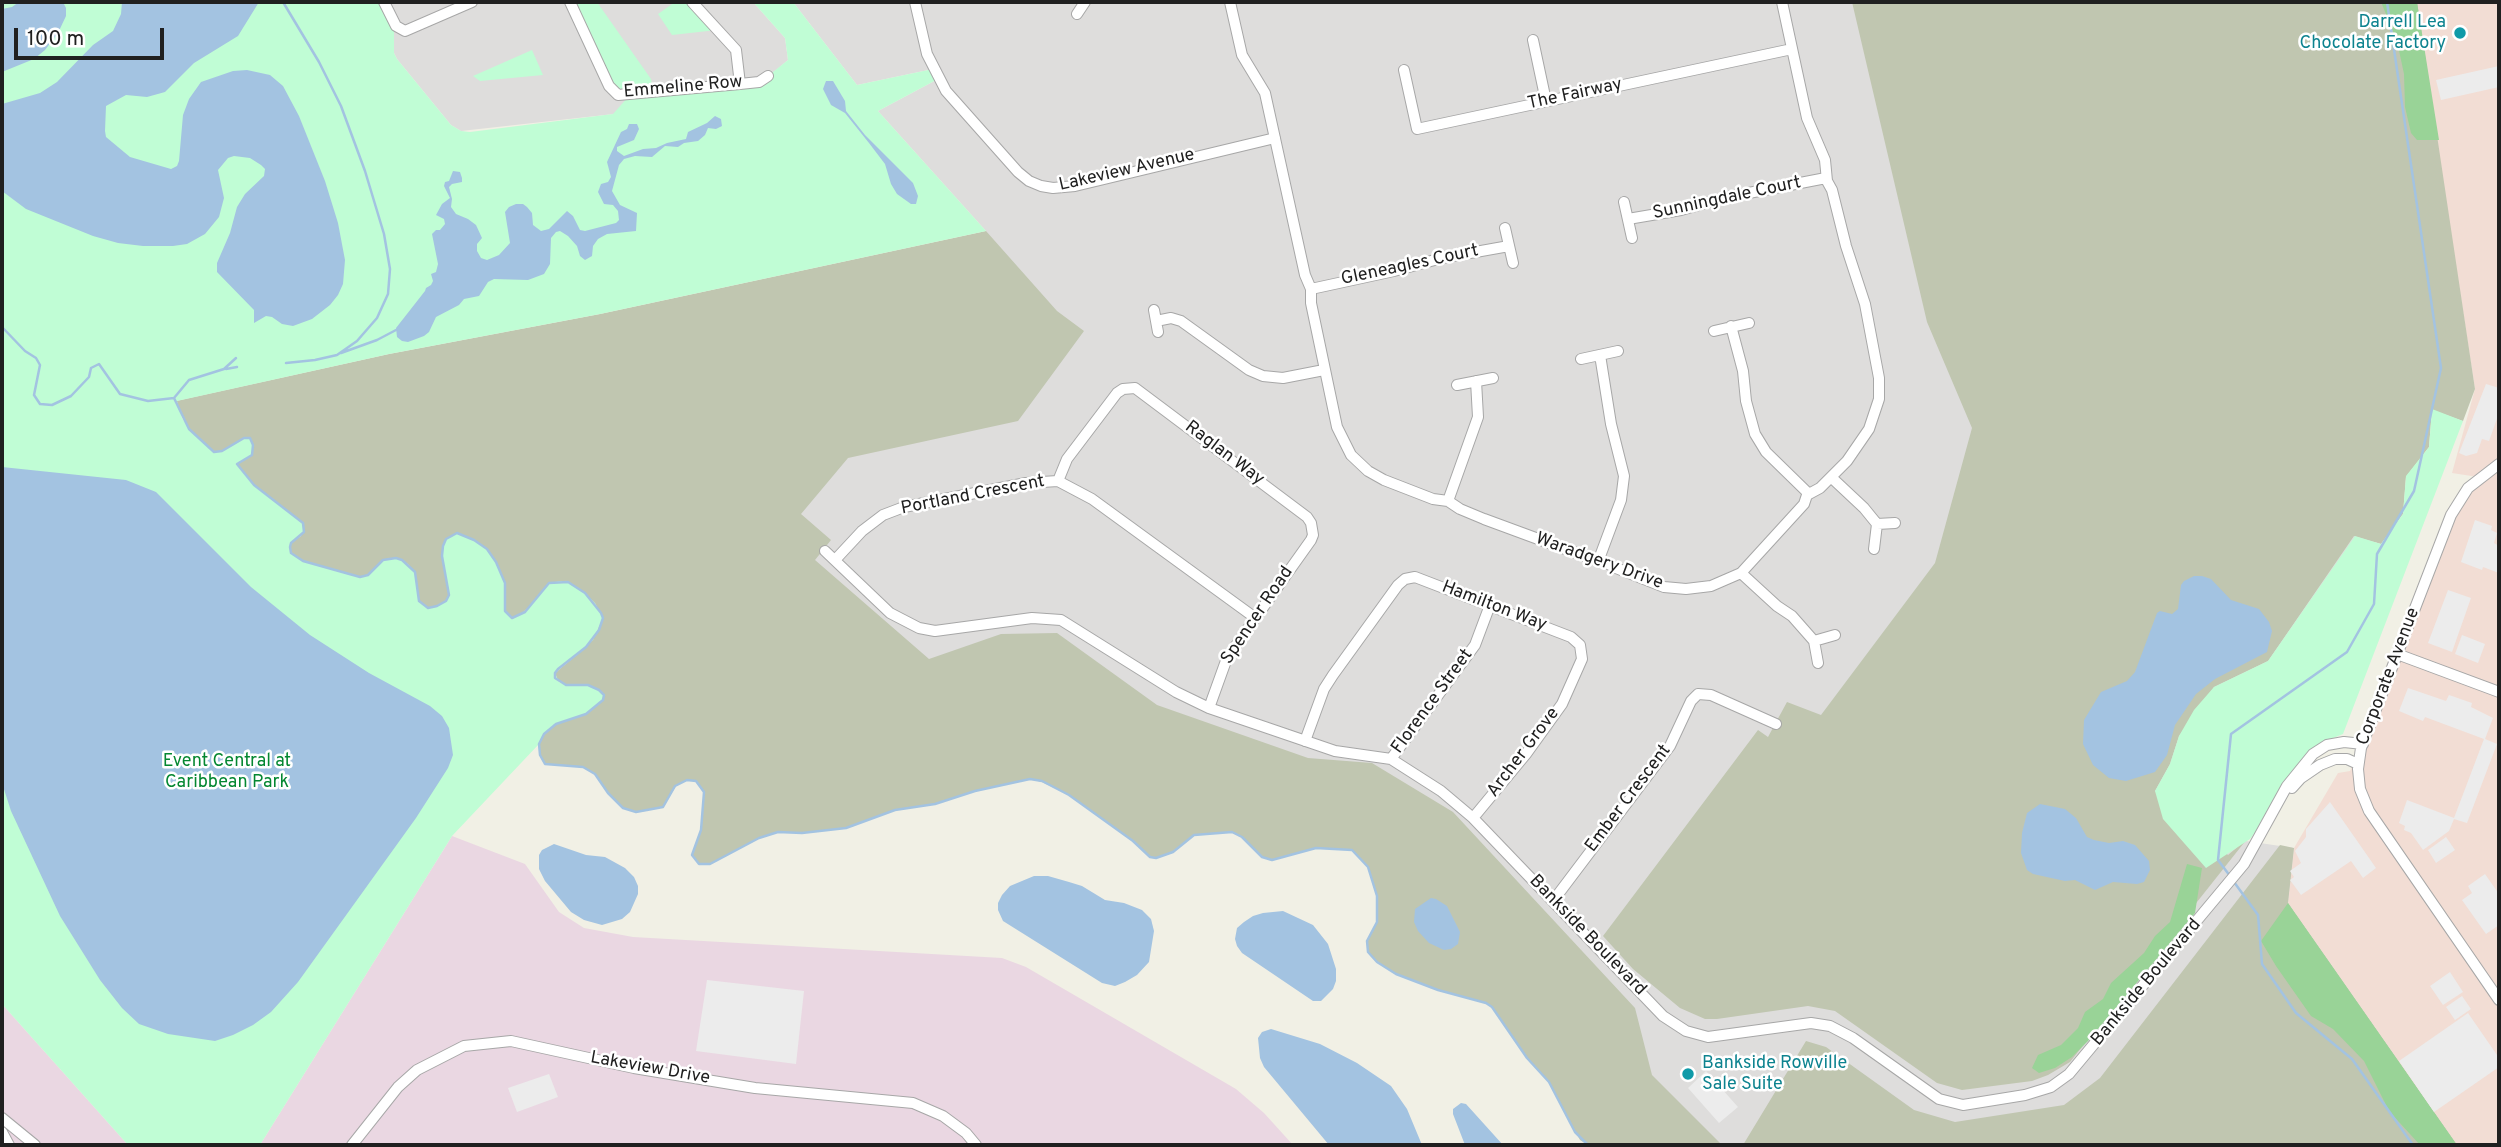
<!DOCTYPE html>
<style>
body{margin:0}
#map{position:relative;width:2501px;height:1147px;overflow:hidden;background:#f1f0e5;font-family:Overpass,sans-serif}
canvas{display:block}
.frame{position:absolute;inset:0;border:4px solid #202020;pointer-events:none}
.scale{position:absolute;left:14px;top:28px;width:150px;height:32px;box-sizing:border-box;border:4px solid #202020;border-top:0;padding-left:9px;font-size:21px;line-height:24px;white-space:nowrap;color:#202020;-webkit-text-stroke:5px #fff;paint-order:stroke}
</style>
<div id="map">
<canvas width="2501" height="1147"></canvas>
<div class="frame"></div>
<div class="scale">100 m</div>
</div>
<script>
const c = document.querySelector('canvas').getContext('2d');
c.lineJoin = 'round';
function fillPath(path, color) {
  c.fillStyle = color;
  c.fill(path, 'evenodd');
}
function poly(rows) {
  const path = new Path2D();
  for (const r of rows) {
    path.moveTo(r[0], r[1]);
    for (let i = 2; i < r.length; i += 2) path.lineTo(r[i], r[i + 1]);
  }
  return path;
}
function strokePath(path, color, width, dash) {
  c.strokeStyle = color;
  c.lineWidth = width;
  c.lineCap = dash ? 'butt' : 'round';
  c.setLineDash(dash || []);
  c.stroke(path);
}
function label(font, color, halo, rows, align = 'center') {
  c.font = font + ' Overpass,sans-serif';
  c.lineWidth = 5;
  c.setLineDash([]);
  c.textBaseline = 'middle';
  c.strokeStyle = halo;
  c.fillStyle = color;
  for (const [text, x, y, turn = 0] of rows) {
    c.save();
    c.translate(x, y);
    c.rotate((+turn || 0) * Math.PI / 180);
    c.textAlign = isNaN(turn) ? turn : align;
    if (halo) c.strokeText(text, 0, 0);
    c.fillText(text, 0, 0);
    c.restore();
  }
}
fillPath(poly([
 [384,2,753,2,785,38,788,60,769,76,614,114,461,131,451,125,397,59,394,53,394,22],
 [793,2,2417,2,2463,421,2433,409,2246,841,2294,848,2288,903,2457,1145,1588,1145,1575,1132,1549,1082,1527,1058,1492,1007,1486,1003,1438,990,1396,974,1377,962,1368,952,1367,941,1377,922,1377,896,1368,867,1352,850,1316,848,1272,860,1262,857,1242,837,1232,832,1194,835,1173,852,1156,858,1150,857,1133,841,1069,795,1042,782,1030,779,975,791,935,804,895,810,846,828,802,833,778,832,759,838,710,864,704,864,695,860,692,855,701,830,705,808,704,792,696,781,687,780,676,786,663,807,636,812,623,808,608,793,595,774,583,767,545,764,540,755,539,744,544,734,986,231,878,111,938,79,933,69,857,85]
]), '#dedddc');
fillPath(poly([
 [2415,2,2499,2,2499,1145,2457,1145,2288,903,2294,848,2338,773,2350,771,2361,748,2451,515,2478,477,2452,473,2475,389]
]), '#f2ddd4');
fillPath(poly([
 [452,836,525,864,559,912,584,928,633,937,1002,958,1026,967,1236,1089,1264,1113,1293,1145,260,1145],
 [2,1004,128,1145,2,1145]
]), '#ead7e2');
fillPath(poly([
 [1852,2,2417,2,2475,389,2463,421,2432,410,2429,447,2406,477,2403,514,2381,544,2354,536,2268,661,2214,687,2179,736,2170,764,2155,791,2228,855,2247,839,2070,1062,2048,1075,2032,1081,1962,1090,1937,1083,1835,1011,1808,1006,1717,1019,1705,1019,1680,1008,1633,969,1603,936,1758,730,1768,737,1787,702,1821,715,1935,563,1972,428,1927,322],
 [986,231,1057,311,1084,331,1018,421,848,458,801,514,831,540,815,560,929,659,1001,634,1057,633,1157,705,1308,758,1372,763,1453,812,1635,1008,1652,1075,1722,1145,1588,1145,1580,1140,1549,1082,1527,1058,1492,1007,1486,1003,1438,990,1396,974,1377,962,1368,952,1367,941,1377,922,1377,896,1368,867,1352,850,1316,848,1272,860,1262,857,1242,837,1232,832,1194,835,1173,852,1156,858,1150,857,1133,841,1069,795,1042,782,1030,779,975,791,935,804,895,810,846,828,802,833,778,832,759,838,710,864,699,864,692,855,701,830,704,792,696,781,687,780,676,786,663,807,636,812,623,808,608,793,595,774,583,767,545,764,540,755,539,744,544,734,556,724,587,714,588,685,566,685,555,678,555,673,586,647,585,594,568,582,531,605,519,616,512,618,505,611,506,593,501,573,487,549,474,540,449,587,449,595,446,601,437,606,428,608,419,601,409,565,402,560,396,558,378,564,368,575,360,577,303,561,291,553,290,547,291,543,301,536,303,523,254,486,238,467,237,464,240,461,244,438,222,451,214,452,189,429,176,401,389,354,600,314],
 [2280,845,2294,848,2288,903,2457,1145,1743,1145,1806,1041,1826,1047,1914,1110,1955,1122,2064,1105,2100,1078]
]), '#c0c6b0');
fillPath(poly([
 [2381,2,2417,2,2439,140,2417,140,2411,133,2405,107,2404,74,2397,41],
 [2187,864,2202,868,2195,913,2088,1041,2072,1057,2055,1068,2039,1073,2032,1068,2038,1055,2061,1045,2078,1028,2085,1012,2103,999,2111,983,2144,953,2155,936,2170,922],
 [2288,903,2457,1145,2420,1145,2389,1111,2364,1061,2333,1029,2311,1016,2276,966,2261,941]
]), '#99d397');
fillPath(poly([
 [2,2,384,2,394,22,394,53,397,59,451,125,461,131,470,132,613,114,628,97,615,94,570,2,597,2,651,79,653,92,768,76,788,60,785,38,753,2,793,2,857,85,933,69,938,79,878,111,986,231,600,314,389,354,177,401,182,418,189,429,214,452,222,451,244,438,250,438,253,445,252,455,237,464,254,486,303,523,304,532,292,543,290,547,291,553,303,561,360,577,368,575,383,560,396,558,402,560,415,572,419,601,428,608,437,606,446,601,449,595,442,556,443,546,446,539,457,533,474,540,487,549,496,562,505,583,505,611,512,618,525,612,549,583,562,581,573,585,585,593,595,603,603,618,593,640,555,673,559,682,566,685,588,685,599,690,604,695,603,700,586,714,556,724,544,734,539,744,452,836,260,1145,128,1145,2,1004],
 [675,2,692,2,717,30,672,35,658,14],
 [532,50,543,75,480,81,473,76],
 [2432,409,2463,421,2343,734,2321,743,2306,754,2285,782,2259,827,2250,839,2206,868,2163,819,2155,791,2170,764,2179,736,2194,710,2214,687,2268,661,2355,536,2381,544,2403,514,2406,476,2429,447]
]), '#c0fdd5');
fillPath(poly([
 [2499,66,2499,87,2441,100,2436,80],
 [2486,384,2499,388,2499,413,2489,441,2482,439,2477,453,2466,456,2459,453],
 [2475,520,2492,526,2491,530,2497,533,2494,543,2499,546,2499,573,2483,567,2482,570,2461,562],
 [2448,590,2471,598,2452,652,2428,643],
 [2462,635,2485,644,2478,663,2455,654],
 [2408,688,2446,701,2449,695,2472,703,2471,707,2493,718,2485,739,2497,744,2467,823,2454,819,2449,831,2423,850,2411,833,2404,830,2405,826,2399,823,2407,800,2454,818,2484,739,2425,717,2423,721,2399,711],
 [2330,802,2376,868,2363,878,2351,861,2301,895,2290,880,2294,877,2290,871,2301,863,2295,851,2306,837,2306,829],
 [2446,837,2455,850,2436,863,2428,850],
 [2485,874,2499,894,2499,925,2486,934,2462,900,2472,893,2468,886],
 [2450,972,2463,992,2443,1005,2430,986],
 [707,980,804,991,796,1064,696,1051],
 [2462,996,2471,1009,2455,1020,2446,1007],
 [2468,1013,2497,1055,2499,1054,2499,1067,2434,1112,2399,1061],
 [1706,1071,1738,1107,1719,1123,1688,1088],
 [549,1074,558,1097,517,1112,508,1088]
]), '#ececec');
fillPath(poly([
 [19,2,63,2,66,8,66,16,58,33,45,50,34,59,2,72,2,9,12,7],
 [122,2,259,2,238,36,194,63,165,92,147,97,126,95,106,106,105,131,106,137,130,157,171,169,177,166,179,161,183,115,189,99,201,82,233,71,247,70,270,75,283,86,299,116,325,181,338,223,345,260,343,284,338,295,330,305,312,319,293,326,282,324,272,317,266,316,254,323,254,310,217,272,217,263,230,233,237,207,245,194,264,176,265,169,261,165,250,158,234,156,228,158,218,170,224,198,219,217,205,234,187,244,173,246,143,246,118,243,93,236,26,209,2,191,2,104,40,93,57,82,93,45,113,31,121,14],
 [826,81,833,81,845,101,846,111,865,135,913,183,918,196,916,204,911,204,897,194,891,184,885,164,869,143,845,113,831,105,823,89],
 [715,116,721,119,722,126,716,129,708,128,705,135,698,141,684,143,678,147,665,146,652,157,635,156,624,159,619,165,612,191,620,205,637,213,636,231,607,234,598,239,593,246,592,256,585,260,580,256,577,246,568,236,560,231,556,232,551,238,550,264,544,274,528,280,494,279,488,282,479,296,464,299,459,305,436,317,429,332,424,336,408,342,402,341,397,337,396,328,425,291,426,288,431,285,433,281,431,274,436,272,438,264,432,234,436,230,440,230,445,224,444,219,436,215,442,204,450,198,444,186,445,182,449,181,453,171,460,172,462,178,462,182,452,184,449,187,452,199,451,207,456,214,468,219,476,225,482,238,477,244,477,251,481,258,487,260,499,255,510,243,505,212,509,207,516,204,523,204,527,207,532,213,533,225,541,231,549,229,567,211,573,216,580,230,585,231,616,223,619,220,618,211,613,205,604,204,598,192,601,184,608,182,611,177,607,162,621,132,627,129,629,124,637,124,639,129,634,140,617,147,617,151,624,156,643,149,656,148,667,143,686,139,688,132,707,123],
 [2,467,126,480,156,492,251,587,310,635,369,673,430,706,442,716,449,728,453,755,448,768,416,818,298,982,271,1012,253,1025,233,1035,215,1041,168,1034,139,1024,122,1008,100,980,60,916,11,811,2,783],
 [2194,576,2202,576,2211,579,2231,600,2259,609,2269,622,2272,631,2267,652,2215,679,2196,694,2175,725,2167,755,2155,772,2126,781,2109,778,2093,765,2083,744,2084,720,2101,692,2127,681,2135,672,2157,613,2160,611,2172,614,2178,609,2181,585,2184,581],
 [2040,804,2065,809,2076,818,2087,837,2094,840,2109,843,2123,841,2135,845,2149,861,2150,870,2144,882,2137,884,2113,882,2095,890,2075,880,2065,881,2033,874,2027,870,2021,853,2022,833,2027,813],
 [554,844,586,855,605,857,625,868,634,877,638,886,638,894,630,912,622,919,602,925,584,920,571,912,545,881,539,869,539,855,542,850],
 [1034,876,1048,876,1069,882,1082,886,1105,900,1124,903,1142,910,1151,919,1154,931,1149,962,1137,975,1125,982,1115,986,1102,983,1003,921,998,910,998,903,1002,895,1010,886],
 [1431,898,1436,899,1447,906,1460,932,1458,944,1451,949,1444,950,1429,943,1418,931,1414,922,1415,909],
 [1283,911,1313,925,1328,944,1336,969,1336,981,1333,989,1321,1001,1313,1001,1242,953,1237,946,1235,939,1237,928,1244,922,1253,916,1263,913],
 [1271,1029,1320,1044,1357,1063,1391,1086,1407,1109,1422,1145,1329,1145,1264,1067,1260,1058,1258,1038,1262,1032],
 [1461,1103,1466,1104,1503,1145,1465,1145,1453,1114,1453,1109]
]), '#a3c3e1');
strokePath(poly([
 [283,2,319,62,341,106,365,171,384,234,390,269,388,294,377,318,357,341,337,355,315,360,286,363],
 [2,327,25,351,36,358,40,365,34,395,40,404,52,405,71,396,89,377,91,368,99,364,120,394,148,401,174,398,189,429,214,452,222,451,244,438,250,438,253,445,252,455,237,464,254,485,303,523,304,532,291,543,290,547,291,553,303,561,360,577,368,575,383,560,396,558,402,560,415,572,419,601,428,608,437,606,446,601,449,595,442,556,443,546,446,539,457,533,474,540,487,549,496,562,505,583,505,611,512,618,525,612,549,583,568,582,585,593,601,613,603,618,599,630,586,647,558,669,555,673,555,678,566,685,588,685,599,690,604,695,603,700,586,714,556,724,544,734,539,744,540,755,545,764,583,767,595,774,608,793,623,808,636,812,663,807,675,786,687,780,696,781,704,792,701,830,692,855,699,864,710,864,759,838,778,832,802,833,846,828,895,810,935,804,975,791,1030,779,1042,781,1069,795,1133,841,1150,857,1156,858,1173,852,1194,835,1232,832,1242,837,1262,857,1272,860,1316,848,1352,850,1368,867,1377,896,1377,922,1367,941,1368,952,1377,962,1396,974,1438,990,1486,1003,1492,1007,1527,1058,1549,1082,1575,1132,1588,1145],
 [341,353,377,340,396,330],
 [226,369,237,367],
 [174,398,189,380,224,369,236,358],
 [2230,876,2218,860,2231,734,2347,652,2374,604,2377,554,2414,491,2441,368,2387,2],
 [2234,882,2258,915,2262,964,2296,1013,2352,1059,2413,1145]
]), '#a3c3e1', 2.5);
const street = poly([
 [384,2,396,26,405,31,472,2],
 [570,2,609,86,618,95,740,84,759,82,768,76],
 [692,2,736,50,740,84],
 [915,2,927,54,946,91,1018,172,1029,181,1041,186,1053,188,1075,186,1275,138],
 [1230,2,1242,55,1265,93,1305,275,1311,289,1311,303,1337,427,1351,455,1368,471,1384,480,1433,499,1448,501,1460,509,1484,519,1587,557,1599,559,1616,568,1664,587,1686,589,1711,586,1741,573,1804,504,1807,495,1820,488,1847,461,1869,429,1879,399,1879,378,1865,304,1846,246,1832,190,1827,181,1825,160,1807,118,1782,2],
 [1077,14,1085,2],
 [1533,40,1546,101],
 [1404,70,1417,129,1792,49],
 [1624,202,1632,238],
 [1628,219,1681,210,1728,197,1826,178],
 [1505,228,1513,263],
 [1311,289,1394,271,1442,258,1509,246],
 [1154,310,1158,332],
 [1156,321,1171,318,1181,321,1249,370,1263,376,1283,378,1324,370],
 [1731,326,1743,371,1746,401,1755,434,1766,452,1809,494],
 [1714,331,1749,323],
 [1581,359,1618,351],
 [1457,385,1493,378],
 [2499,464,2468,488,2451,515,2361,748,2358,769,2360,789,2369,811,2499,1000],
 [1832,478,1864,508,1877,524],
 [1058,481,1067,459,1117,393,1123,389,1135,388,1307,517,1311,523,1313,535,1311,540,1227,658,1209,708],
 [1448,501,1478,417,1476,381],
 [1874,549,1877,524,1895,523],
 [825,551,890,613,919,628,935,631,1032,618,1061,620,1176,692,1209,708,1335,751,1391,759,1441,791,1473,818,1663,1016,1686,1031,1708,1037,1811,1023,1830,1026,1853,1038,1939,1099,1963,1105,2025,1095,2051,1087,2069,1074,2244,864,2287,786,2313,754,2327,745,2344,742,2363,744],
 [1599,559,1621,500,1624,476,1611,424,1600,355],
 [835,560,862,531,883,515,904,507,1026,483,1058,481,1092,499,1254,617],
 [1741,573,1777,606,1792,616,1814,641],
 [2397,654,2499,692],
 [1818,663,1814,641,1835,635],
 [1305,741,1324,689,1333,675,1398,585,1405,579,1415,577,1571,637,1580,645,1582,659,1562,704,1526,754,1473,818],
 [1391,759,1475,645,1490,605],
 [2292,788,2301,778,2320,765,2335,759,2347,759,2358,764],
 [1553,901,1670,746,1691,701,1698,694,1711,695,1776,724],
 [2,1118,35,1145],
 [2,1132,9,1145],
 [352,1145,398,1087,417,1070,464,1046,511,1041,634,1068,755,1088,913,1103,943,1116,966,1133,976,1145]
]);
strokePath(street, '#a7a7a7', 12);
strokePath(street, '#fff', 10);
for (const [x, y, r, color] of [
 [2460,33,7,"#0f9aa8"],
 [1688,1074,7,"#0f9aa8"]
]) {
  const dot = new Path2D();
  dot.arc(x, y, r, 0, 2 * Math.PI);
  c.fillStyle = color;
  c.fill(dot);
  strokePath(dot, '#fff', 2.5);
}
label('18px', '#0d838f', '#fff', [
 ["Darrell Lea",2446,23],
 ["Chocolate Factory",2446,44],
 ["Bankside Rowville",1702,1064,"left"],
 ["Sale Suite",1702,1085,"left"]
], 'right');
label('18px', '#202020', '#fff', [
 ["Emmeline Row",683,88,-5],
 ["The Fairway",1575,95,-12],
 ["Lakeview Avenue",1127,171,-13],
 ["Sunningdale Court",1727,199,-12],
 ["Gleneagles Court",1410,266,-12],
 ["Raglan Way",1224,454,37],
 ["Portland Crescent",973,496,-11],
 ["Waradgery Drive",1599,562,20],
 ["Hamilton Way",1494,607,21],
 ["Spencer Road",1258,616,-56],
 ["Corporate Avenue",2389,677,-69],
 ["Florence Street",1433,702,-54],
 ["Archer Grove",1524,753,-53],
 ["Ember Crescent",1629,799,-53],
 ["Bankside Boulevard",1587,936,46],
 ["Bankside Boulevard",2147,983,-50],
 ["Lakeview Drive",650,1069,10]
]);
label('18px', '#048731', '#fff', [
 ["Event Central at",227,762],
 ["Caribbean Park",227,783]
]);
</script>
